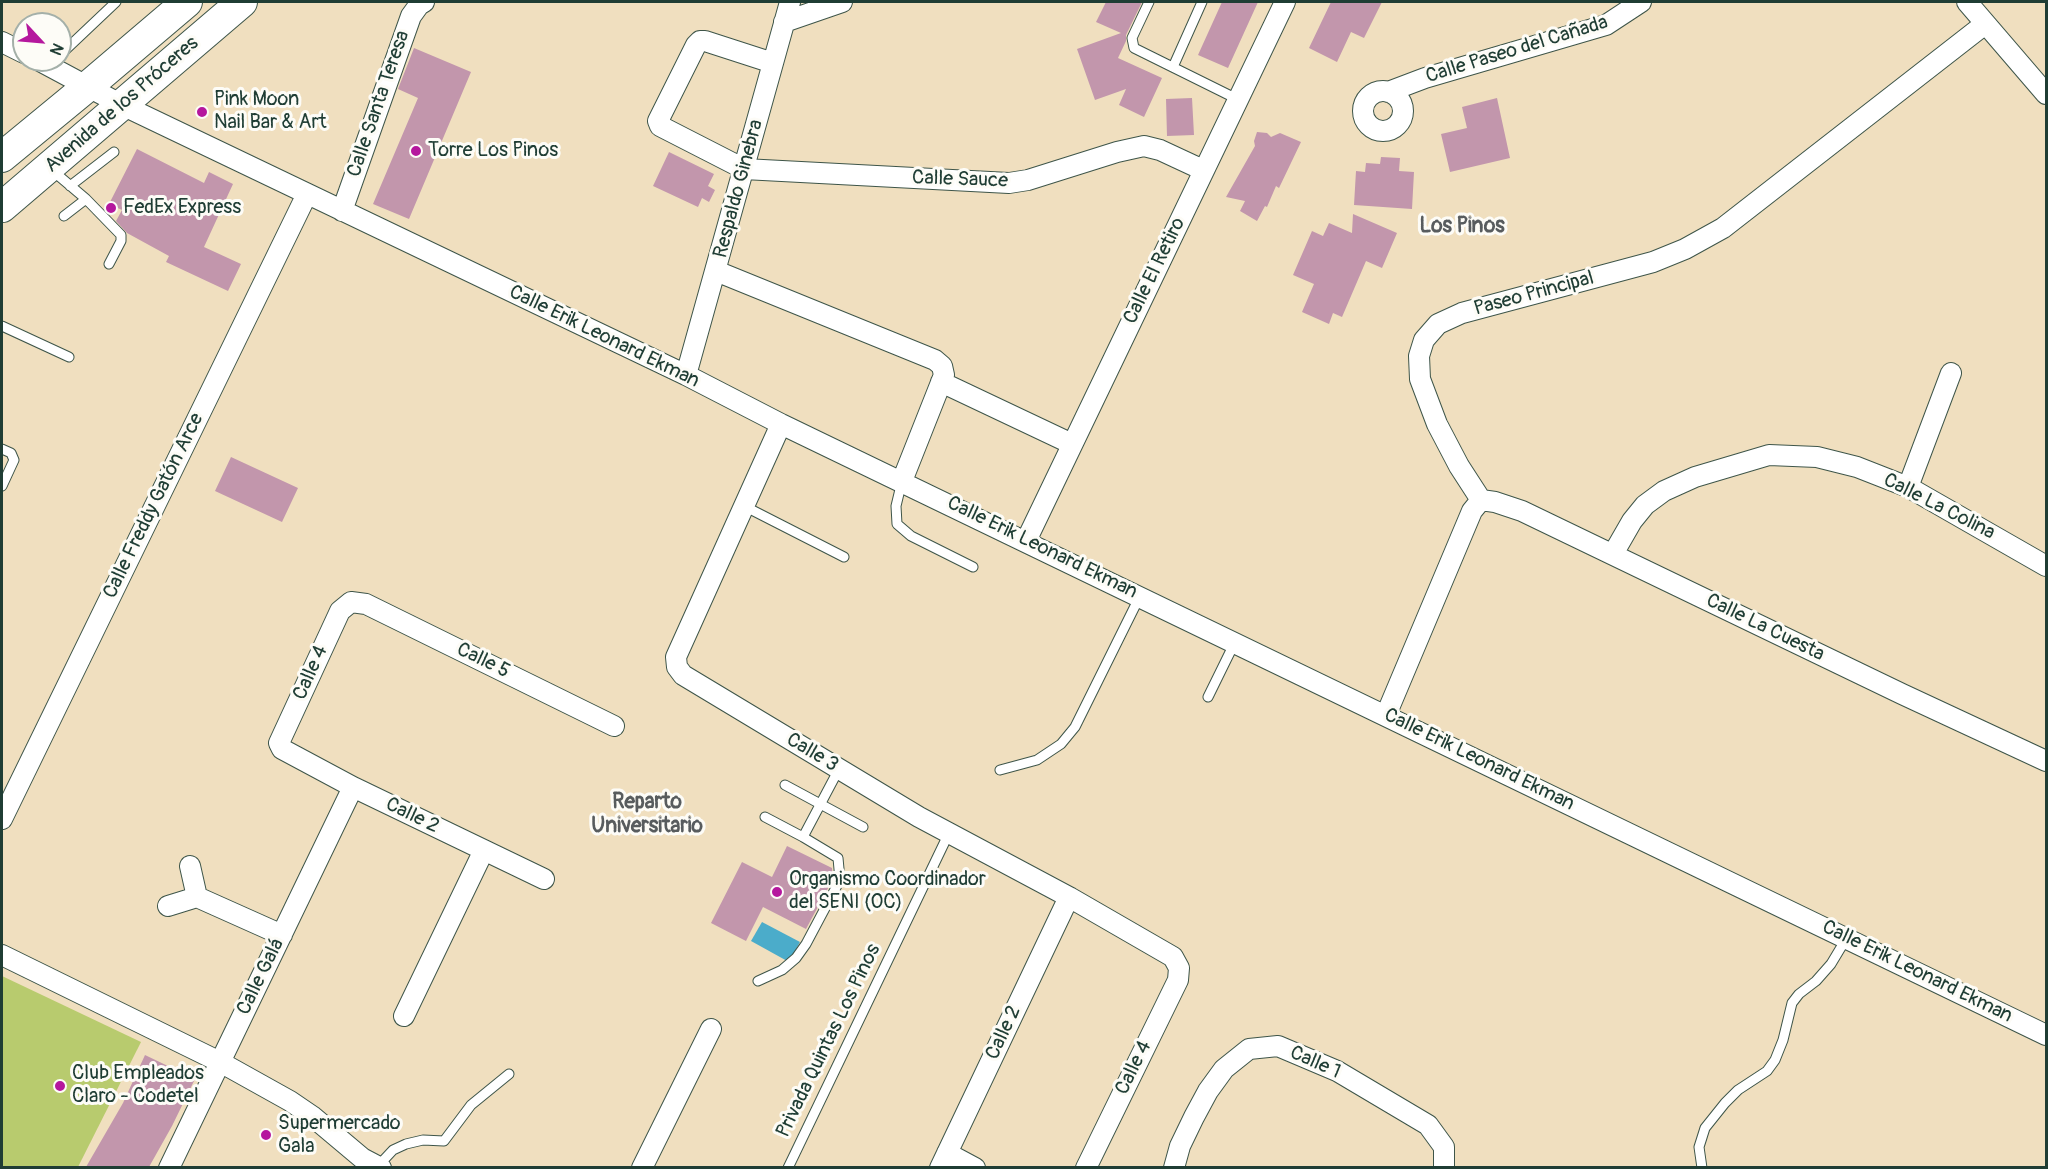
<!DOCTYPE html>
<meta charset="utf-8">
<style>
body{margin:0}
#map{position:relative;width:2048px;height:1169px;overflow:hidden;background:#f0dfbf;font-family:Pangolin,sans-serif}
canvas{display:block}
.frame{position:absolute;inset:0;border:3px solid #1f3d34;pointer-events:none}
.north{position:absolute;left:12px;top:12px;width:60px;height:60px;box-sizing:border-box;background:#fdfcf7;border:2px solid #a4b0a9;border-radius:50%;rotate:116deg;font-size:16px;font-weight:700;line-height:24px;text-align:center;color:#1f3d34}
.north::after{content:'';display:block;margin:auto;width:21px;height:27px;background:#b5179e;clip-path:polygon(50% 0,100% 100%,50% 72%,0 100%)}
</style>
<div id="map">
<canvas width="2048" height="1169"></canvas>
<div class="frame"></div>
<div class="north">N</div>
</div>
<script>
const c = document.querySelector('canvas').getContext('2d');
c.lineJoin = 'round';
function fillPath(path, color) {
  c.fillStyle = color;
  c.fill(path, 'evenodd');
}
function poly(rows) {
  const path = new Path2D();
  for (const r of rows) {
    if (r.length === 3) {
      path.moveTo(r[0] + r[2], r[1]);
      path.arc(r[0], r[1], r[2], 0, 2 * Math.PI);
      continue;
    }
    path.moveTo(r[0], r[1]);
    for (let i = 2; i < r.length; i += 2) path.lineTo(r[i], r[i + 1]);
  }
  return path;
}
function strokePath(path, color, width, dash) {
  c.strokeStyle = color;
  c.lineWidth = width;
  c.lineCap = dash ? 'butt' : 'round';
  c.setLineDash(dash || []);
  c.stroke(path);
}
function label(font, color, halo, rows, align = 'center') {
  c.font = font + ' Pangolin,sans-serif';
  c.lineWidth = 6;
  c.setLineDash([]);
  c.textBaseline = 'middle';
  c.strokeStyle = halo;
  c.fillStyle = color;
  for (const [text, x, y, turn = 0] of rows) {
    c.save();
    c.translate(x, y);
    c.rotate((+turn || 0) * Math.PI / 180);
    c.textAlign = isNaN(turn) ? turn : align;
    if (halo) c.strokeText(text, 0, 0);
    c.fillText(text, 0, 0);
    c.restore();
  }
}
fillPath(poly([
 [2,976,141,1042,78,1167,2,1167]
]), '#b8cb6e');
fillPath(poly([
 [762,922,800,942,789,962,751,941]
]), '#4bacca');
fillPath(poly([
 [1106,2,1142,2,1126,35,1126,41,1118,58,1162,78,1144,117,1119,105,1126,89,1095,100,1077,49,1121,33,1096,22],
 [1222,2,1258,2,1228,68,1198,55],
 [1331,2,1382,2,1364,38,1351,32,1337,62,1309,48],
 [414,48,471,72,409,219,373,204,418,98,398,89],
 [1192,98,1194,135,1167,136,1166,99],
 [1497,98,1510,158,1450,172,1441,134,1467,128,1462,107],
 [1257,132,1267,133,1271,137,1280,133,1301,142,1279,188,1276,186,1267,207,1265,206,1257,221,1240,211,1245,201,1226,197,1255,146,1254,141],
 [137,149,204,183,209,172,233,184,204,247,241,264,228,291,166,262,169,256,127,233,116,221,122,210,109,204],
 [669,152,714,174,708,186,715,190,709,202,702,198,698,207,653,186],
 [1381,157,1400,158,1399,171,1414,172,1412,209,1354,205,1356,171,1365,172,1366,163,1380,164],
 [1353,214,1397,233,1382,268,1366,261,1342,317,1333,313,1329,324,1302,312,1314,284,1293,275,1312,231,1323,236,1329,223,1352,233],
 [231,457,298,488,282,522,215,491],
 [787,846,832,868,833,879,806,929,763,907,746,941,711,923,742,862,772,877],
 [145,1055,195,1079,172,1126,149,1167,86,1167,123,1103]
]), '#c296ac');
const lane = poly([
 [1149,2,1132,38,1134,48,1237,99],
 [60,55,116,2],
 [1173,67,1202,2],
 [53,171,86,199,121,235,121,241,109,264],
 [70,186,114,152],
 [64,216,86,199],
 [2,326,69,357],
 [2,449,11,453,14,460,2,486],
 [902,481,896,506,897,524,911,536,973,567],
 [744,506,844,557],
 [1208,697,1235,642],
 [1000,770,1037,760,1061,744,1075,727,1140,596],
 [785,785,863,827],
 [765,817,803,837],
 [758,981,782,970,796,958,806,944,840,880,838,858,803,837,839,769],
 [378,1166,393,1150,406,1144,423,1140,444,1141,471,1105,509,1074],
 [788,1168,949,833],
 [1702,1168,1699,1147,1705,1128,1725,1103,1738,1090,1767,1071,1775,1060,1783,1040,1792,1003,1799,994,1816,981,1831,964,1846,939]
]);
const street = poly([
 [1967,2,2046,94],
 [784,22,842,2],
 [2,42,24,53],
 [38,60,122,105,686,375,781,424,2046,1035],
 [773,63,705,41,700,41,696,45,658,121,660,126,744,169,1009,183,1028,180,1117,152,1144,146,1160,150,1203,170],
 [1383,111,20],
 [1388,92,1425,78,1606,25,1641,2],
 [342,211,411,16,419,5,424,2],
 [716,271,935,360,942,366,944,375,902,481],
 [686,375,790,2],
 [941,382,1072,444],
 [781,424,676,657,677,667,683,675,919,817,1069,897,1173,957,1179,968,1178,980,1086,1168],
 [1908,487,1951,373],
 [1481,500,1495,502,1522,511,1902,694,2046,761],
 [1026,541,1285,2],
 [1613,554,1632,521,1645,505,1664,491,1695,477,1769,455,1817,457,1857,467,1908,487,2046,566],
 [1386,715,1472,511,1481,500,1459,466,1437,424,1420,379,1419,356,1424,340,1438,324,1462,313,1653,262,1685,249,1723,228,1985,24],
 [2,819,307,194],
 [190,866,197,897],
 [544,879,353,787,282,749,279,743,340,611,351,602,366,604,614,726],
 [168,906,197,897,282,935],
 [2,955,220,1062,290,1101,312,1116,362,1158,381,1168],
 [404,1016,484,850],
 [947,1153,975,1168],
 [169,1168,353,787],
 [642,1168,711,1029],
 [940,1168,1069,897],
 [1174,1168,1180,1146,1194,1117,1208,1091,1224,1069,1249,1049,1278,1046,1337,1071,1428,1125,1444,1147,1444,1168]
]);
const primary = poly([
 [2,157,87,87,187,2],
 [2,207,242,2]
]);
strokePath(lane, '#3e5549', 11);
strokePath(street, '#3e5549', 22);
strokePath(primary, '#3e5549', 32);
strokePath(lane, '#fff', 9);
strokePath(street, '#fff', 20);
strokePath(primary, '#fff', 30);
for (const [x, y, r, color] of [
 [202,112,6,"#b5179e"],
 [416,151,6,"#b5179e"],
 [111,208,6,"#b5179e"],
 [777,892,6,"#b5179e"],
 [60,1086,6,"#b5179e"],
 [266,1135,6,"#b5179e"]
]) {
  const dot = new Path2D();
  dot.arc(x, y, r, 0, 2 * Math.PI);
  c.fillStyle = color;
  c.fill(dot);
  strokePath(dot, '#fdfcf7', 2);
}
label('20px', '#1f3d34', '#fdfcf7', [
 ["Calle Paseo del Cañada",1517,50,-17],
 ["Calle Santa Teresa",379,104,-71],
 ["Avenida de los Próceres",122,105,-41],
 ["Calle Sauce",960,180,2],
 ["Respaldo Ginebra",739,189,-75],
 ["Calle El Retiro",1155,271,-64],
 ["Paseo Principal",1534,294,-15],
 ["Calle Erik Leonard Ekman",604,337,26],
 ["Calle Freddy Gatón Arce",154,506,-64],
 ["Calle La Colina",1939,507,27],
 ["Calle Erik Leonard Ekman",1042,548,26],
 ["Calle La Cuesta",1765,628,26],
 ["Calle 5",483,661,26],
 ["Calle 4",311,673,-66],
 ["Calle 3",812,753,31],
 ["Calle Erik Leonard Ekman",1479,760,26],
 ["Calle 2",412,816,26],
 ["Calle Erik Leonard Ekman",1917,972,26],
 ["Calle Galá",261,977,-64],
 ["Calle 2",1004,1033,-65],
 ["Privada Quintas Los Pinos",829,1041,-64],
 ["Calle 1",1315,1063,24],
 ["Calle 4",1134,1068,-64]
]);
label('20px', '#1f3d34', '#fdfcf7', [
 ["Pink Moon",214,100],
 ["Nail Bar & Art",214,123],
 ["Torre Los Pinos",428,151],
 ["FedEx Express",123,208],
 ["Organismo Coordinador",789,880],
 ["del SENI (OC)",789,903],
 ["Club Empleados",72,1074],
 ["Claro - Codetel",72,1097],
 ["Supermercado",278,1124],
 ["Gala",278,1147]
], 'left');
label('bold 21px', '#585c5e', '#fdfcf7', [
 ["Los Pinos",1462,227],
 ["Reparto",647,803],
 ["Universitario",647,827]
]);
</script>
